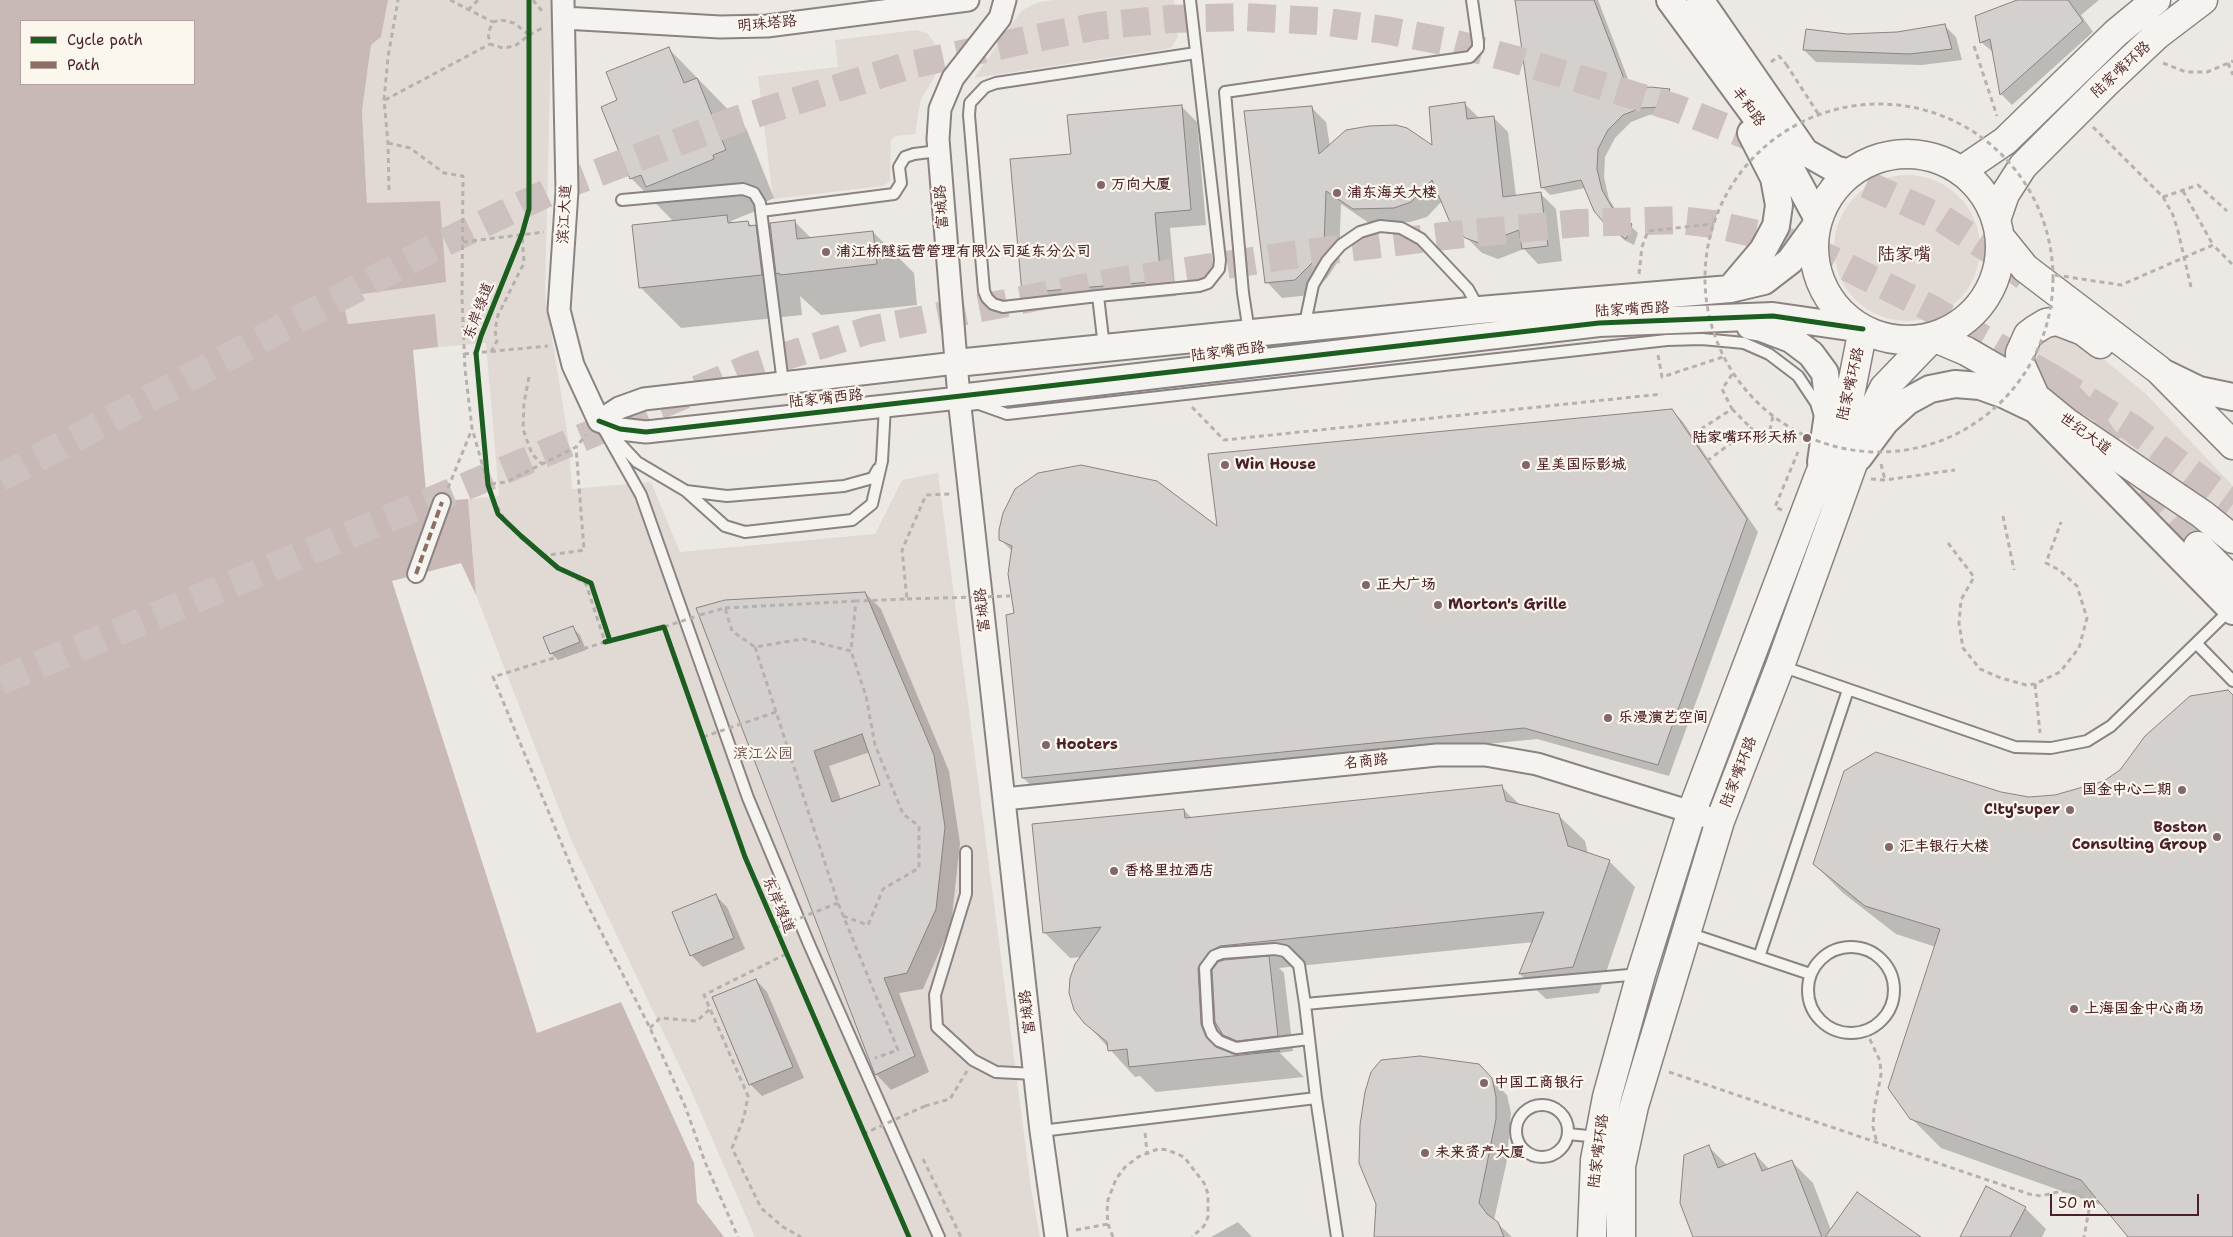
<!DOCTYPE html>
<meta charset="utf-8">
<style>
body{margin:0}
#map{position:relative;width:2233px;height:1237px;overflow:hidden;background:#ece9e4;font-family:"Shantell Sans",sans-serif}
canvas{display:block}
.legend{position:absolute;left:20px;top:20px;width:175px;height:65px;box-sizing:border-box;background:#fbf7ec;border:1px solid #b4a19f;margin:0;padding:6px 9px;list-style:none;font-size:15px;color:#4a1f2b}
.legend li{display:flex;align-items:center;gap:10px;height:25px}
.legend b{width:25px;border:1px solid #b4a19f}
.scale{position:absolute;left:2050px;top:1194px;width:149px;height:22px;box-sizing:border-box;border:2px solid #4a1f2b;border-top:0;padding-left:6px;font-size:15px;line-height:18px;white-space:nowrap;color:#4a1f2b;-webkit-text-stroke:4px #fbf7ec;paint-order:stroke}
</style>
<div id="map">
<canvas width="2233" height="1237"></canvas>
<ul class="legend">
<li><b style="height:6px;background:#1b5e20"></b>Cycle path</li>
<li><b style="height:6px;background:#8d6e63"></b>Path</li>
</ul>
<div class="scale">50 m</div>
</div>
<script>
const c = document.querySelector('canvas').getContext('2d');
c.lineJoin = 'round';
function fillPath(path, color) {
  c.fillStyle = color;
  c.fill(path, 'evenodd');
}
function poly(rows) {
  const path = new Path2D();
  for (const r of rows) {
    if (r.length === 3) {
      path.moveTo(r[0] + r[2], r[1]);
      path.arc(r[0], r[1], r[2], 0, 2 * Math.PI);
      continue;
    }
    path.moveTo(r[0], r[1]);
    for (let i = 2; i < r.length; i += 2) path.lineTo(r[i], r[i + 1]);
  }
  return path;
}
function strokePath(path, color, width, dash) {
  c.strokeStyle = color;
  c.lineWidth = width;
  c.lineCap = dash ? 'butt' : 'round';
  c.setLineDash(dash || []);
  c.stroke(path);
}
function label(font, color, halo, rows, align = 'center') {
  c.font = font + ' "Shantell Sans","LXGW WenKai TC",sans-serif';
  c.lineWidth = 4.5;
  c.setLineDash([]);
  c.textBaseline = 'middle';
  c.strokeStyle = halo;
  c.fillStyle = color;
  for (const [text, x, y, turn = 0] of rows) {
    c.save();
    c.translate(x, y);
    c.rotate((+turn || 0) * Math.PI / 180);
    c.textAlign = isNaN(turn) ? turn : align;
    if (halo) c.strokeText(text, 0, 0);
    c.fillText(text, 0, 0);
    c.restore();
  }
}
fillPath(poly([
 [388,0,552,0,545,294,568,437,572,489,651,482,680,552,875,534,902,480,938,473,1031,1188,1040,1237,755,1237,690,1088,572,842,476,595,468,499,499,496,486,343,438,347,435,314,347,324,342,297,446,281,367,203,362,111,371,45,381,37],
 [1053,0,1174,0,1178,36,1172,47,1166,49,974,78,1021,11,1036,3],
 [916,30,927,33,934,42,938,71,921,99,915,134,896,136,891,140,890,181,883,186,773,199,758,76,838,67,835,40],
 [1907,248,73],
 [2057,330,2080,340,2145,393,2233,486,2233,527,2039,384,2025,358,2032,340],
 [2133,485,2193,520,2204,530,2183,553,2127,490]
]), '#e1d9d4');
fillPath(poly([
 [0,0,388,0,381,37,371,45,362,111,367,203,440,201,446,282,342,297,348,324,435,314,438,347,413,350,427,502,468,499,476,595,461,563,392,581,537,1033,621,1002,694,1163,697,1202,724,1237,0,1237],
 [21,21,194,21,194,84,21,84]
]), '#c8b9b6');
fillPath(poly([
 [1529,0,1598,0,1633,92,1669,91,1676,98,1670,114,1649,115,1631,122,1615,138,1605,157,1604,177,1609,199,1619,215,1638,233,1634,245,1624,240,1595,210,1586,188,1550,195,1542,187],
 [2020,0,2099,0,2081,15,2093,32,2012,105,2001,94,1994,53,1981,42],
 [1945,26,1956,37,1962,60,1922,65,1816,62,1804,50,1847,35,1897,33],
 [669,49,746,128,774,198,761,204,763,208,731,221,735,224,748,222,752,226,755,226,773,244,795,222,812,239,873,232,914,273,917,305,821,315,800,296,802,315,681,328,641,288,674,222,631,178,619,101],
 [1464,103,1480,119,1493,117,1508,132,1516,196,1540,193,1556,209,1562,261,1538,264,1524,249,1498,259,1482,253,1466,237,1442,201,1427,217,1410,222,1369,223,1341,204,1339,260,1327,278,1310,295,1282,298,1267,282,1311,107,1326,122,1330,146,1434,147],
 [1181,106,1197,122,1206,225,1170,228,1176,296,1039,308,1023,292],
 [1672,410,1683,422,1758,532,1669,776,1537,739,1035,789,1023,778,1012,551,1001,540,1219,529],
 [865,593,881,609,949,771,960,843,951,925,923,989,899,993,929,1072,891,1090,876,1074,697,609],
 [870,752,881,786,841,800,829,766],
 [573,628,580,635,586,650,558,660,551,653],
 [2233,697,2233,1237,2126,1237,2128,1235,2104,1206,1941,1148,1911,1118,1936,947,1896,934,1843,893,1814,864,2000,794,2029,798,2055,796,2104,783],
 [1501,786,1520,805,1558,815,1585,841,1588,854,1609,861,1635,887,1599,993,1546,999,1520,974,1534,942,1279,968,1284,973,1293,1051,1280,1053,1304,1077,1156,1092,1140,1076,1135,1077,1085,1022,1082,957,1070,958,1044,932,1184,810,1192,818],
 [1226,1036,1240,1050,1250,1054,1234,1056,1227,1051],
 [716,896,727,907,745,949,703,967,691,955],
 [756,980,767,992,804,1078,762,1096,750,1084],
 [1394,1058,1420,1058,1478,1066,1507,1095,1511,1113,1507,1160,1494,1220,1512,1237,1375,1237,1382,1061],
 [1708,1146,1727,1165,1755,1154,1770,1170,1792,1162,1813,1183,1831,1230,1918,1237,1694,1237],
 [2025,1208,2046,1229,2042,1237,1961,1237],
 [1238,1222,1252,1237,1211,1237]
]), '#0003');
const building = poly([
 [1515,0,1594,0,1629,92,1650,87,1670,89,1663,107,1641,108,1623,115,1608,130,1598,149,1597,169,1602,190,1613,209,1632,224,1626,239,1605,224,1594,211,1581,180,1541,188,1515,0],
 [2017,0,2068,0,2083,21,2000,95,1990,39,1980,43,1975,16,2017,0],
 [1945,24,1952,49,1910,54,1803,50,1806,29,1847,34,1897,32,1945,24],
 [669,47,684,83,697,78,726,150,713,155,714,159,646,187,641,175,630,179,601,107,617,100,606,72,669,47],
 [1465,102,1467,119,1494,116,1503,197,1541,192,1548,246,1522,249,1519,230,1482,244,1465,238,1449,220,1432,180,1411,202,1394,208,1353,209,1326,191,1324,245,1312,263,1295,280,1265,283,1244,111,1312,106,1319,154,1346,130,1369,126,1396,125,1407,128,1432,145,1429,107,1465,102],
 [1182,105,1191,210,1155,213,1161,281,1022,293,1010,159,1071,154,1067,115,1182,105],
 [727,215,728,223,748,221,749,226,756,225,762,275,639,288,632,225,727,215],
 [795,220,797,239,873,231,877,264,780,275,779,273,776,274,770,223,795,220],
 [1672,409,1747,519,1658,765,1524,728,1022,778,1006,615,1014,613,1008,574,1012,546,999,540,999,530,1003,513,1015,489,1038,473,1081,465,1157,481,1217,526,1208,454,1672,409],
 [865,592,934,755,945,827,936,909,907,973,884,978,915,1056,875,1075,696,608,725,600,865,592],
 [862,734,880,785,832,802,814,751,862,734],
 [573,626,580,642,550,654,543,637,573,626],
 [2228,690,2233,695,2233,1237,2128,1237,2081,1180,1910,1119,1888,1088,1940,929,1865,906,1813,864,1844,771,1876,752,2001,792,2029,797,2055,795,2104,781,2120,770,2145,736,2190,696,2228,690],
 [1502,785,1506,801,1559,814,1568,846,1610,860,1573,967,1519,974,1544,912,1220,946,1209,952,1198,968,1201,1024,1206,1037,1216,1047,1234,1054,1280,1051,1129,1067,1127,1049,1108,1051,1107,1042,1084,1023,1074,1010,1069,993,1070,978,1075,964,1101,927,1043,933,1032,824,1184,809,1185,818,1502,785],
 [716,894,734,938,690,956,672,912,716,894],
 [1269,956,1278,1036,1237,1041,1223,1035,1215,1022,1212,970,1218,962,1224,960,1269,956],
 [756,979,793,1067,749,1085,712,997,756,979],
 [1420,1056,1479,1064,1492,1078,1496,1097,1496,1119,1479,1203,1487,1214,1498,1222,1504,1237,1374,1237,1376,1204,1359,1163,1360,1125,1365,1092,1371,1072,1381,1060,1420,1056],
 [1709,1145,1718,1168,1755,1153,1762,1171,1792,1160,1822,1237,1693,1237,1680,1203,1684,1155,1709,1145],
 [1986,1186,2026,1207,2010,1237,1960,1237,1986,1186],
 [1857,1192,1921,1237,1825,1237,1857,1192]
]);
fillPath(building, '#d4d0cd');
strokePath(building, '#8b8282', 1);
strokePath(poly([
 [2052,378,2132,428,2233,504]
]), '#ccc1bf', 28, [28, 14]);
strokePath(poly([
 [1828,167,1941,218,1992,251,2025,277],
 [0,478,433,248,555,189,736,120,910,65,1026,40,1098,26,1170,19,1242,17,1319,21,1385,30,1453,43,1513,59,1676,108,1774,146],
 [0,681,751,367,869,330,1113,282,1292,255,1444,236,1579,223,1680,220,1713,224,1783,240,1820,254,1928,307,2052,378,2085,413,2137,484,2198,546]
]), '#ccc1bf', 28, [28, 14]);
const service = poly([
 [622,200,743,189,754,193,760,203,761,211],
 [1098,296,1003,307,993,304,987,298,984,291,969,115,970,103,985,87,996,83,1196,53],
 [1304,328,1313,285,1327,261,1341,245,1360,232,1380,226,1401,228,1421,239,1468,289,1479,309],
 [1249,332,1243,293,1225,92,1470,57,1478,48,1478,42,1472,0],
 [1104,347,1098,296,1199,286,1208,283,1219,269,1220,260,1190,0],
 [783,383,761,211,894,194,901,183,899,167,905,157,914,154,938,151],
 [979,404,1007,414,1667,340,1702,339,1744,343,1769,354,1798,376,1816,403,1819,413],
 [601,424,641,495,748,798,809,944,939,1237],
 [611,434,637,462,686,491,725,526,745,532,852,520,872,504,882,461,885,406],
 [686,491,727,496,844,486,873,478,878,469],
 [2196,643,2233,681],
 [1781,666,2015,747,2051,748,2087,741,2111,726,2231,609],
 [966,852,966,894,935,995,937,1027,973,1060,996,1072,1035,1074],
 [1688,933,1810,974],
 [1851,990,43],
 [1759,957,1848,690],
 [1305,1004,1299,965,1285,951,1275,949,1222,953,1214,956,1205,968,1208,1024,1212,1034,1219,1041,1236,1048,1309,1039],
 [1542,1131,26],
 [1041,1131,1316,1098],
 [1568,1134,1598,1137],
 [1337,1237,1316,1098,1305,1004,1640,974]
]);
const pedestrian = poly([
 [416,574,442,502]
]);
const minor = poly([
 [563,0,567,191,559,310,573,365,599,421],
 [1005,0,1000,18,953,78,940,109,938,139,959,398,1041,1131,1056,1237],
 [564,18,720,27,767,26,968,0],
 [599,421,619,408,644,399,956,363],
 [599,421,620,429,646,432,959,398],
 [1004,799,1437,755,1485,755,1537,764,1720,821]
]);
const tertiary = poly([
 [1670,0,1781,151,1818,219],
 [1700,0,1805,152,1837,170,1851,173],
 [1730,289,1763,250,1776,226,1779,205,1774,178,1751,133],
 [1750,326,1762,328,1791,339,1811,354,1825,373,1829,407,1821,462],
 [956,363,1480,310,1730,289,1764,281,1790,261,1817,224],
 [2166,374,2199,390,2233,397],
 [959,398,1599,323,1773,316,1863,329],
 [2036,410,2233,611],
 [1859,457,1885,422,1908,401,1930,389,1955,384,1980,386,2005,395,2051,417]
]);
const secondary = poly([
 [1907,247,93],
 [1961,171,2005,141,2116,33,2156,0],
 [1996,220,2005,194,2023,166,2106,83,2157,35,2203,0],
 [2000,237,2025,268,2159,370,2233,445],
 [1933,337,1966,351,2011,377,2066,422,2202,514,2233,539],
 [2034,394,2020,363,2020,353,2028,335,2036,329,2046,323,2057,321,2083,331,2100,344],
 [1592,1237,1595,1160,1607,1097,1641,974,1692,811,1819,476,1842,424,1850,395,1863,329],
 [1621,1237,1621,1166,1634,1106,1720,821,1780,666,1870,416,1884,388,1933,337]
]);
const trunk = poly([
 [2198,546,2233,581]
]);
strokePath(service, '#8b8282', 14);
strokePath(pedestrian, '#8b8282', 20);
strokePath(minor, '#8b8282', 25);
strokePath(tertiary, '#8b8282', 30);
strokePath(secondary, '#8b8282', 31);
strokePath(trunk, '#8b8282', 31);
strokePath(poly([
 [450,0,493,22],
 [533,0,542,11],
 [468,10,478,0],
 [501,20,514,23,529,35,515,46,503,48,490,44,488,33,493,22,501,20],
 [529,35,544,27],
 [1974,46,1997,116],
 [1771,62,1779,56,1786,64],
 [2163,63,2186,72,2207,72,2233,61],
 [2228,63,2233,75],
 [385,100,490,44],
 [2093,127,2163,197,2198,185,2227,211],
 [388,143,410,148,444,173,463,176,462,298,465,369,472,428,488,485,491,484,492,497,507,524,542,556,586,584,605,642,493,677,584,898,650,1028,685,1106,705,1162,738,1237],
 [389,190,388,143,384,100,388,57,398,0],
 [2183,191,2213,245],
 [2163,197,2173,215,2178,231,2191,287],
 [463,242,544,232],
 [1639,274,1642,247],
 [491,352,497,341,495,330,498,315,524,263,522,234],
 [464,354,548,346],
 [1658,355,1662,377,1723,357],
 [529,377,524,403,523,429,532,454,541,463],
 [1192,407,1224,440,1662,394],
 [1732,409,1751,428],
 [1701,429,1732,409,1722,389,1733,373],
 [1707,461,1751,428,1767,443,1773,416],
 [1881,464,1885,480],
 [1871,479,1885,480,1955,470],
 [491,484,506,482,576,447,586,435],
 [448,488,472,429],
 [1782,510,1775,507,1798,452],
 [2003,516,2014,570],
 [1948,543,1974,577,1961,600,1959,623,1963,648,1980,669,2001,678,2026,685,2035,684,2060,672,2079,648,2087,618,2077,586,2059,570,2046,563,2061,522],
 [542,556,584,550,576,447],
 [725,608,856,601],
 [700,615,725,608,732,631,755,647,803,639,851,651,856,601,907,599,902,550,926,495,950,494],
 [755,647,838,903,898,1050,875,1058],
 [2035,684,2040,733],
 [843,916,868,925,883,889,919,868,919,826,903,814,875,745,866,696,851,651],
 [786,954,704,995,748,1096,744,1117,732,1148,761,1208,783,1227,801,1237],
 [650,1028,660,1018,697,1021,710,1009],
 [1866,1031,1880,1061,1881,1075,1874,1110,1873,1127,1877,1143],
 [1669,1072,2029,1194,2041,1196,2062,1191,2074,1191,2079,1194,2088,1204,2089,1210,2084,1237],
 [925,1106,950,1099,967,1071],
 [1145,1133,1147,1152],
 [923,1159,961,1237],
 [1076,1230,1108,1224],
 [1113,1237,1108,1224,1107,1212,1108,1200,1116,1179,1125,1167,1138,1157,1158,1149,1168,1150,1184,1157,1204,1183,1208,1194,1208,1217,1204,1226,1192,1237]
]), '#b6b1af', 3, [5, 4]);
strokePath(service, '#f4f3ef', 10);
strokePath(pedestrian, '#f4f3ef', 16);
strokePath(minor, '#f4f3ef', 21);
strokePath(tertiary, '#f4f3ef', 26);
strokePath(secondary, '#f4f3ef', 28);
strokePath(trunk, '#f4f3ef', 28);
strokePath(poly([
 [1786,64,1819,115],
 [1879,278,174],
 [1642,247,1648,231,1713,224],
 [2055,275,2121,285,2213,245,2233,265],
 [907,599,1010,596],
 [664,627,700,615],
 [703,737,776,712],
 [775,928,838,903],
 [863,1134,925,1106]
]), '#b6b1af', 3, [5, 4]);
strokePath(poly([
 [416,574,442,502]
]), '#8d6e63', 4, [8, 4]);
strokePath(poly([
 [529,0,529,209,522,234,481,336,476,353,488,485,498,514,521,536,558,568,591,583,610,641],
 [599,421,620,429,646,432,1599,323,1773,316,1863,329],
 [605,642,664,627,745,857,909,1237]
]), '#1b5e20', 5);
for (const [x, y, r, color] of [
 [1101,185,5,"#83666c"],
 [1337,193,5,"#83666c"],
 [826,252,5,"#83666c"],
 [1807,438,5,"#83666c"],
 [1225,465,5,"#83666c"],
 [1526,465,5,"#83666c"],
 [1366,585,5,"#83666c"],
 [1438,605,5,"#83666c"],
 [1608,718,5,"#83666c"],
 [1046,745,5,"#83666c"],
 [2182,790,5,"#83666c"],
 [2070,810,5,"#83666c"],
 [2217,837,5,"#83666c"],
 [1889,847,5,"#83666c"],
 [1114,871,5,"#83666c"],
 [2074,1009,5,"#83666c"],
 [1484,1083,5,"#83666c"],
 [1425,1153,5,"#83666c"]
]) {
  const dot = new Path2D();
  dot.arc(x, y, r, 0, 2 * Math.PI);
  c.fillStyle = color;
  c.fill(dot);
  strokePath(dot, '#fbf7ec', 2);
}
label('15px', '#4a1f2b', '#fbf7ec', [
 ["明珠塔路",767,24,-5],
 ["陆家嘴环路",2121,70,-43],
 ["丰和路",1748,107,54],
 ["富城路",942,207,-94],
 ["滨江大道",565,214,-87],
 ["陆家嘴西路",1632,310,-3],
 ["东岸绿道",479,311,-69],
 ["陆家嘴西路",1228,352,-7],
 ["陆家嘴环路",1851,384,-77],
 ["陆家嘴西路",826,399,-6],
 ["世纪大道",2085,434,36],
 ["富城路",983,610,-96],
 ["名商路",1366,762,-6],
 ["陆家嘴环路",1739,772,-69],
 ["东岸绿道",778,905,67],
 ["富城路",1028,1012,-97],
 ["陆家嘴环路",1599,1151,-83]
]);
label('bold 15px', '#4a1f2b', '#fbf7ec', [
 ["万向大厦",1111,185],
 ["浦东海关大楼",1347,193],
 ["浦江桥隧运营管理有限公司延东分公司",836,252],
 ["陆家嘴环形天桥",1797,438,"right"],
 ["Win House",1235,465],
 ["星美国际影城",1536,465],
 ["正大广场",1376,585],
 ["Morton's Grille",1448,605],
 ["乐漫演艺空间",1618,718],
 ["Hooters",1056,745],
 ["国金中心二期",2172,790,"right"],
 ["C!ty'super",2060,810,"right"],
 ["Boston",2207,828,"right"],
 ["Consulting Group",2207,845,"right"],
 ["汇丰银行大楼",1899,847],
 ["香格里拉酒店",1124,871],
 ["上海国金中心商场",2084,1009],
 ["中国工商银行",1494,1083],
 ["未来资产大厦",1435,1153]
], 'left');
label('15px', '#6e4a52', '#fbf7ec', [
 ["滨江公园",763,754]
]);
label('18px', '#4a1f2b', '#fbf7ec', [
 ["陆家嘴",1904,255]
]);
</script>
